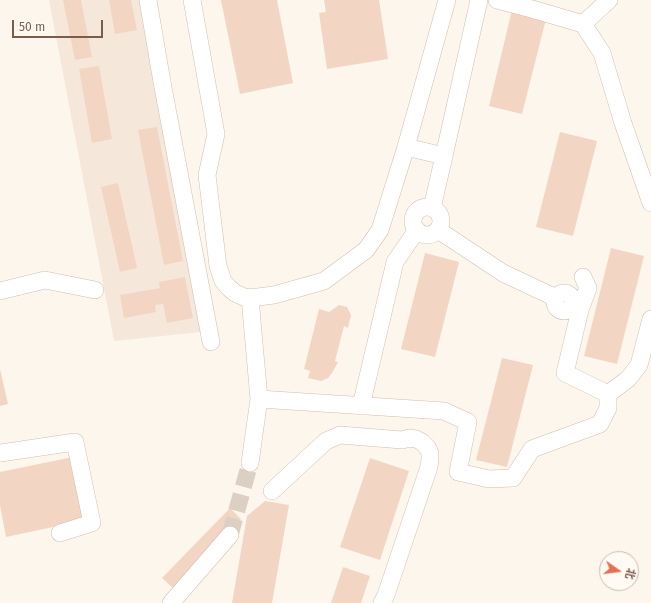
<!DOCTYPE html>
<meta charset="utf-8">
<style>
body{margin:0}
#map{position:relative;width:651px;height:603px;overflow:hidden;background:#fdf6ec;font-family:"Fira Sans","Noto Sans SC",sans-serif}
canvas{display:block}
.north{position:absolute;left:599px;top:551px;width:40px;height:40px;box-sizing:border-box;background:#fffaf3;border:1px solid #cabbb1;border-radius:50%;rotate:104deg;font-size:11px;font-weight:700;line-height:16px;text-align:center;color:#7a5c4d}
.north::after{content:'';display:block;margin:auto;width:14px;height:18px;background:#e76f51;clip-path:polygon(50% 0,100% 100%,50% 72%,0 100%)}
.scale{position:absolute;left:12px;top:20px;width:91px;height:18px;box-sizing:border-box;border:2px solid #7a5c4d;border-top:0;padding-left:5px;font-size:12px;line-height:14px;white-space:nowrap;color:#7a5c4d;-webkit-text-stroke:3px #fffaf3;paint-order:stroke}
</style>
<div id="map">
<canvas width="651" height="603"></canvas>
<div class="north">北</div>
<div class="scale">50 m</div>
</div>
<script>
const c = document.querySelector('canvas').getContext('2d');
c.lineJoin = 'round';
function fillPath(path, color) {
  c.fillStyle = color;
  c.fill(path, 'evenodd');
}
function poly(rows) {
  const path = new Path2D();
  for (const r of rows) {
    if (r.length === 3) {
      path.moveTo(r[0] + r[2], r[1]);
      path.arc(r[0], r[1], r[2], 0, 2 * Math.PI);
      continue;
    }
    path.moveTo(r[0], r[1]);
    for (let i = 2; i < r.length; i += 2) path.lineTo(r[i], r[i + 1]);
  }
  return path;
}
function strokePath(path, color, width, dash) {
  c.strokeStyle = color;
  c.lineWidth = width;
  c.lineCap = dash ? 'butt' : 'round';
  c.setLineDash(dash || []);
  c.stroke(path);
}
fillPath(poly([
 [49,0,143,0,201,332,114,341]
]), '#f5e8da');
fillPath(poly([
 [63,0,81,0,92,57,75,60],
 [109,0,131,0,137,30,115,34],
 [221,0,277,0,293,83,240,94],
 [324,0,379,0,388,59,327,69,319,13,326,12],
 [512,10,546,19,522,114,489,106],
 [99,66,112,139,92,143,79,69],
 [157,127,183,261,164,265,138,130],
 [560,132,597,141,573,236,536,227],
 [118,183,137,268,120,272,101,187],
 [611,248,644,256,617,364,584,356],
 [425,253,459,262,435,357,401,349],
 [185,277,193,318,167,323,163,304,155,305,156,312,124,318,120,295,160,288,159,282],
 [339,305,347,307,351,315,348,328,344,326,335,361,338,362,332,373,328,378,321,381,308,378,310,371,304,369,319,309,329,312],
 [502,358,533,365,507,467,476,460],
 [0,369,8,404,0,406],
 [73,457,86,520,6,537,0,505,0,472],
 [370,458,409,471,380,560,340,547],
 [265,501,289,505,272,603,232,603,247,516],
 [230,508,241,519,174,589,162,578],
 [343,567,370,576,361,603,331,603]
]), '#f3d5c3');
strokePath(poly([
 [230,535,250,463]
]), '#dcd0c4', 17, [17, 8]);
const minor = poly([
 [148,0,162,82,211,342],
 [192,0,216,134,207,175,218,266,223,281,229,288,235,293,244,297,250,298,274,295,324,281,366,250,380,230,406,147,447,0],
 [497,0,532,9,583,24,602,53,623,123,651,203],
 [583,24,609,0],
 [406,147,444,156,479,0],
 [427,221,14],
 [432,208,444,156],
 [438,230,503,273,556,298],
 [583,277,588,288,580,310,565,373,608,394],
 [0,291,45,280,95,290],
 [564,302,9],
 [250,298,259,399,444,411,468,422,458,472,489,479,513,478,532,449,600,424,608,408,608,394],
 [608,394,628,379,639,365,651,319],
 [361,406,395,262,417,230],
 [0,453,75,442,92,523,60,533],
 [250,463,259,399],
 [272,491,326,441,340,435,402,440,409,438,416,439,422,442,427,447,430,453,430,460,429,467,386,595,382,603],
 [171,603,230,535]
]);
strokePath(minor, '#d1beb0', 18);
strokePath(minor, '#fff', 17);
</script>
